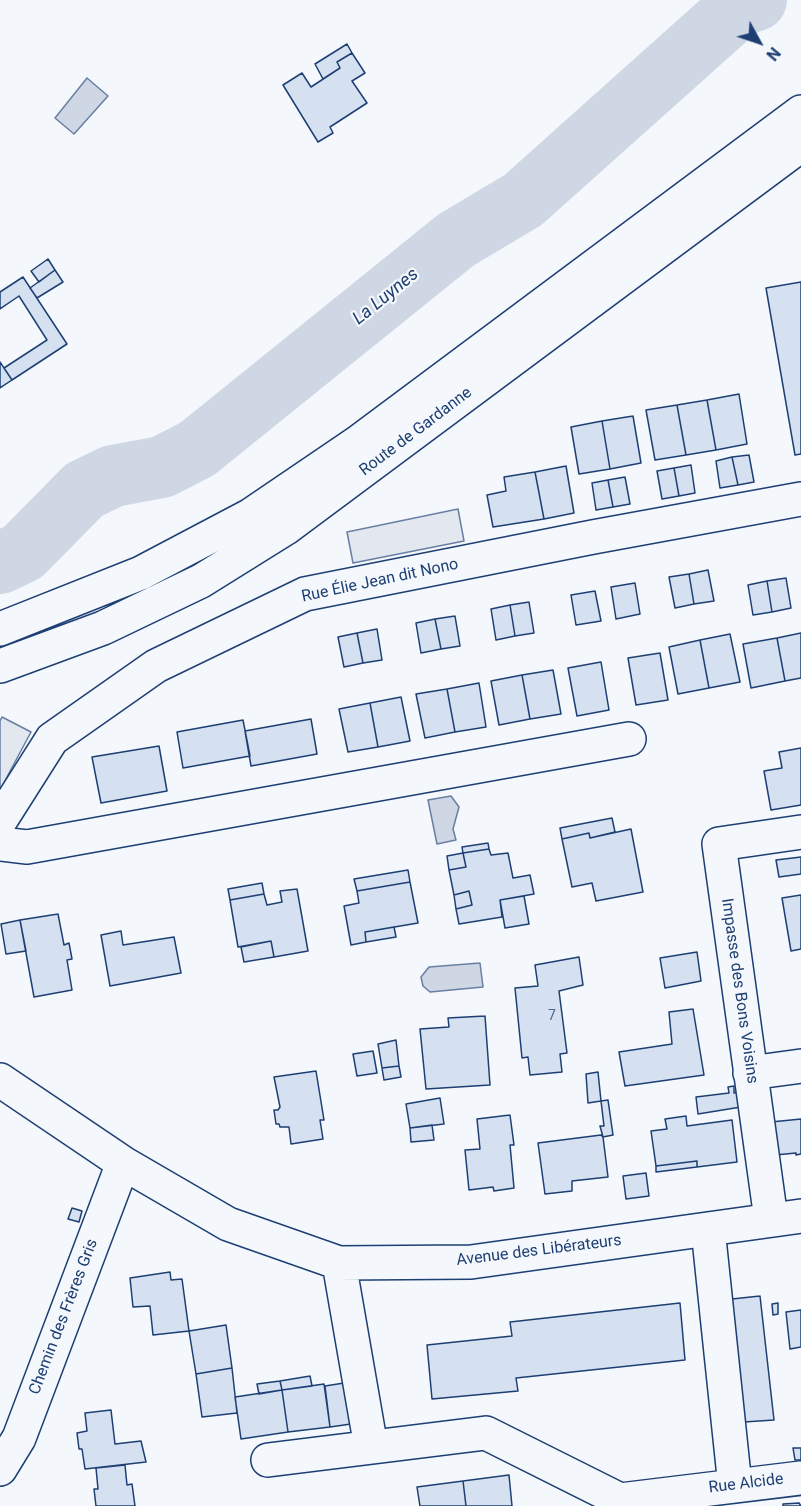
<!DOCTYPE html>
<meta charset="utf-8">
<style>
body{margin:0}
#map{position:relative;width:801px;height:1506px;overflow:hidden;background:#f4f7fb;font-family:Roboto,sans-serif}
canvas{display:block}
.north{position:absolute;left:729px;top:12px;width:60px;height:60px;-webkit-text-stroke:4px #f4f7fb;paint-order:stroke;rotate:130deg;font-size:16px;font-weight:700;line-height:24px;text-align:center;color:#1d3f73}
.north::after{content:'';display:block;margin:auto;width:21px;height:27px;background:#1d3f73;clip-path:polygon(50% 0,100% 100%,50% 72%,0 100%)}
</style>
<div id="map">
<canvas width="801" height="1506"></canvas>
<div class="north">N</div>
</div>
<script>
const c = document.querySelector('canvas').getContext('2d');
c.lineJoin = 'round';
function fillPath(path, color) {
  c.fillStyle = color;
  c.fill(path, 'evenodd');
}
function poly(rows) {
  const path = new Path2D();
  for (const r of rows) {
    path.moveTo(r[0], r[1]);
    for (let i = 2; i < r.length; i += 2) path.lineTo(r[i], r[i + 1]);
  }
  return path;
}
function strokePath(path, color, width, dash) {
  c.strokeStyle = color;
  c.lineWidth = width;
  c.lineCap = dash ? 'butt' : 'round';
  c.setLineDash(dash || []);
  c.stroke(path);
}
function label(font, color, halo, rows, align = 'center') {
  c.font = font + ' Roboto,sans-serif';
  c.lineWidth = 4.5;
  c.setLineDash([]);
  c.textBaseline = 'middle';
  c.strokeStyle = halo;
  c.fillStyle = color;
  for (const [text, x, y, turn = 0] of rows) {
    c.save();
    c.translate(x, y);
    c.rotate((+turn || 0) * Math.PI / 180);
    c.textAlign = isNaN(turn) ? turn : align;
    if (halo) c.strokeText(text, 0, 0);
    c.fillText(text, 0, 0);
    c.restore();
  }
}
const parking = poly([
 [458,509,464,541,353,563,347,532,458,509],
 [2,717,31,732,0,790,0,721,2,717]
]);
fillPath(parking, '#e3e8f0');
strokePath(parking, '#687fa3', 1.5);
const water = poly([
 [87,78,108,96,74,134,55,118,87,78],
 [451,796,459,807,453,829,456,840,437,844,428,800,451,796],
 [480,963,483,987,430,992,423,986,421,977,429,967,480,963]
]);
fillPath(water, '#cfd7e4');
strokePath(water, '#687fa3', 1.5);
strokePath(poly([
 [0,563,23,552,84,490,113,476,162,467,197,449,456,240,523,200,741,5,756,0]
]), '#cfd7e4', 62);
const building = poly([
 [347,44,352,53,337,62,340,68,323,79,315,64,347,44],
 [352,53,365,73,352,81,367,103,330,127,333,133,318,142,283,85,302,73,311,87,340,68,337,62,352,53],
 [48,259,55,270,39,282,31,271,48,259],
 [55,270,63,282,37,298,30,288,55,270],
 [23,277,67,344,12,380,4,368,47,340,19,296,0,309,0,292,23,277],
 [801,282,801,454,795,455,766,288,801,282],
 [0,362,12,380,0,388,0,362],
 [739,394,747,444,716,450,707,400,739,394],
 [707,400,716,450,686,455,677,405,707,400],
 [677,405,686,455,655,460,646,410,677,405],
 [633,416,641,463,610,469,602,421,633,416],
 [602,421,610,469,579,474,571,427,602,421],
 [749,455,754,482,738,485,732,457,749,455],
 [732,457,738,485,720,488,716,461,732,457],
 [691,465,695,493,679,496,674,468,691,465],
 [566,466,574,513,544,519,535,472,566,466],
 [674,468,679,496,662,499,657,471,674,468],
 [535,472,544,519,493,527,487,495,506,491,504,477,535,472],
 [625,477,630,504,613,507,608,480,625,477],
 [608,480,613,507,596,510,592,483,608,480],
 [708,570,714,601,694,604,689,574,708,570],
 [689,574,694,604,675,608,669,577,689,574],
 [786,578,791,608,772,612,767,581,786,578],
 [767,581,772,612,753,615,748,585,767,581],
 [635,583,640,614,616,619,611,587,635,583],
 [595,591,601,621,576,625,571,595,595,591],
 [529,602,534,633,515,636,510,605,529,602],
 [510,605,515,636,496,640,491,609,510,605],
 [455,616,460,646,441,649,435,619,455,616],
 [435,619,441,649,421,653,416,623,435,619],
 [377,629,382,660,363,663,357,633,377,629],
 [357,633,363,663,344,667,338,637,357,633],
 [801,633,801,678,785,681,777,638,801,633],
 [730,634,740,682,709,688,700,640,730,634],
 [777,638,785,681,751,688,743,644,777,638],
 [700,640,709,688,678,694,669,647,700,640],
 [660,653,668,700,636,705,628,658,660,653],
 [601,662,609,710,577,716,568,668,601,662],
 [553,670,561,714,530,719,522,675,553,670],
 [522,675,530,719,499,725,491,681,522,675],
 [479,683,486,727,455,732,447,689,479,683],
 [447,689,455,732,425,738,416,694,447,689],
 [401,697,410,741,378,747,370,703,401,697],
 [370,703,378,747,348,752,339,709,370,703],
 [311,719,317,754,251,766,245,731,311,719],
 [243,720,250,756,183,768,177,732,243,720],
 [159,746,167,791,101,803,92,757,159,746],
 [801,748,801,805,771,810,764,771,782,768,779,752,801,748],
 [612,818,615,832,590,838,589,833,562,839,560,828,612,818],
 [631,829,643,892,596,901,592,883,572,887,562,839,589,833,590,838,631,829],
 [488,843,489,849,463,853,462,847,488,843],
 [489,849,491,855,508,853,513,878,530,875,534,894,500,900,502,917,459,924,456,909,472,905,469,891,454,895,449,870,466,867,463,853,489,849],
 [463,853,466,867,449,870,447,856,463,853],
 [801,857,801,874,779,877,776,860,801,857],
 [408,870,410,882,357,891,354,879,408,870],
 [410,882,418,923,365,932,366,942,351,945,344,906,359,903,357,891,410,882],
 [262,883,264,894,230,900,228,889,262,883],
 [297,889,308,951,274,957,271,941,238,947,230,900,264,894,267,905,282,902,280,891,297,889],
 [469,891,472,905,456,909,454,895,469,891],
 [801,895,801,949,791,951,782,898,801,895],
 [524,896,529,924,505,928,500,900,524,896],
 [58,914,64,945,69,943,72,959,67,960,72,990,34,997,20,920,58,914],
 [20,920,26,951,6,954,1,924,20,920],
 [394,927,396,937,366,942,365,932,394,927],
 [121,931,123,945,174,937,181,973,110,986,101,935,121,931],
 [271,941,274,957,244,962,241,947,271,941],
 [697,952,701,981,665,988,660,958,697,952],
 [579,957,583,985,559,991,567,1053,560,1054,562,1072,530,1075,528,1057,522,1058,515,988,538,986,535,965,579,957],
 [693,1009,704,1075,625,1086,619,1052,672,1044,669,1012,693,1009],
 [485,1016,490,1085,426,1089,420,1029,449,1027,448,1018,485,1016],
 [396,1040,399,1066,382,1068,378,1044,396,1040],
 [373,1051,377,1073,357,1076,353,1054,373,1051],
 [399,1066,401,1077,384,1080,382,1068,399,1066],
 [316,1071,324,1120,320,1120,323,1139,291,1144,289,1127,280,1127,279,1124,276,1124,274,1110,278,1110,280,1107,274,1077,316,1071],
 [598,1072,601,1101,588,1103,586,1074,598,1072],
 [734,1086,734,1093,738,1092,741,1107,698,1114,696,1097,729,1093,728,1087,734,1086],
 [440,1098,444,1124,410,1128,406,1104,440,1098],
 [608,1100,613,1135,603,1137,600,1126,604,1126,601,1101,608,1100],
 [510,1115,514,1145,510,1145,514,1188,494,1191,493,1187,469,1190,465,1150,480,1149,477,1119,510,1115],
 [686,1116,687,1126,732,1120,737,1162,697,1167,697,1161,656,1166,651,1131,667,1129,665,1119,686,1116],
 [801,1119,801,1154,796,1155,796,1153,775,1155,771,1122,801,1119],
 [432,1125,434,1140,411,1142,410,1128,432,1125],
 [601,1135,603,1137,608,1177,572,1181,572,1191,545,1194,538,1143,601,1135],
 [697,1161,697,1167,656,1172,656,1166,697,1161],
 [646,1173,649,1196,626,1199,623,1176,646,1173],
 [72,1208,82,1211,79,1222,68,1219,72,1208],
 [170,1272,171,1280,182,1279,189,1331,153,1335,150,1306,133,1307,130,1278,170,1272],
 [760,1296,774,1420,744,1422,732,1299,760,1296],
 [680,1303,685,1360,516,1378,518,1391,432,1399,427,1345,512,1336,510,1322,680,1303],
 [778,1303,778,1314,773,1315,772,1304,778,1303],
 [801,1310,801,1347,790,1349,786,1312,801,1310],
 [226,1325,232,1368,196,1374,189,1331,226,1325],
 [232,1368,237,1413,202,1417,196,1374,232,1368],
 [310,1376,312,1386,282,1390,280,1381,310,1376],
 [280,1381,282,1390,259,1394,257,1384,280,1381],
 [344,1383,351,1424,330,1427,325,1386,344,1383],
 [324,1384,330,1427,288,1432,282,1390,324,1384],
 [282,1390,288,1432,241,1439,235,1397,282,1390],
 [111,1410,115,1444,141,1441,146,1462,85,1469,82,1449,79,1449,77,1433,87,1431,85,1413,111,1410],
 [793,1448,801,1448,801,1460,795,1460,793,1448],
 [125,1465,127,1485,132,1484,135,1506,96,1506,94,1489,98,1489,96,1468,125,1465],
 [509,1475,512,1506,466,1506,463,1481,509,1475],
 [463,1481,466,1506,420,1506,417,1487,463,1481],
 [799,1503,801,1506,783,1506,783,1504,799,1503]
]);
fillPath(building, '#d5e0f0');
strokePath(building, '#1d3f73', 1.5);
const minor = poly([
 [0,821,52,739,156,666,305,594,593,537,801,499],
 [0,844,27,847,629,739],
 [750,1073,801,1066],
 [0,1080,123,1163,228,1224,339,1263,471,1262,801,1216],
 [771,1219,719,844,801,832],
 [708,1229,735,1486],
 [339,1263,371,1447],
 [268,1460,486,1433,620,1500],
 [0,1469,19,1438,123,1163],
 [620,1500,801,1478]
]);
const major = poly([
 [0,629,141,573,251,515,357,443,801,112],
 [0,666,103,628,201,581,286,528,801,145]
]);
strokePath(minor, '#1d3f73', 36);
strokePath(major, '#1d3f73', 36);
strokePath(minor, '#f4f7fb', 33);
strokePath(major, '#f4f7fb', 33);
label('14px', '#4b6792', null, [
 ["7",552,1016]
]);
label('16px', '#1d3f73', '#f4f7fb', [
 ["Route de Gardanne",416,432,-37],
 ["Rue Élie Jean dit Nono",380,581,-12],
 ["Impasse des Bons Voisins",739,991,82],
 ["Avenue des Libérateurs",539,1251,-7],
 ["Chemin des Frères Gris",64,1317,-69],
 ["Rue Alcide",746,1484,-7]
]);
label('italic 18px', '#1d3f73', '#f4f7fb', [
 ["La Luynes",386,297,-39]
]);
</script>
